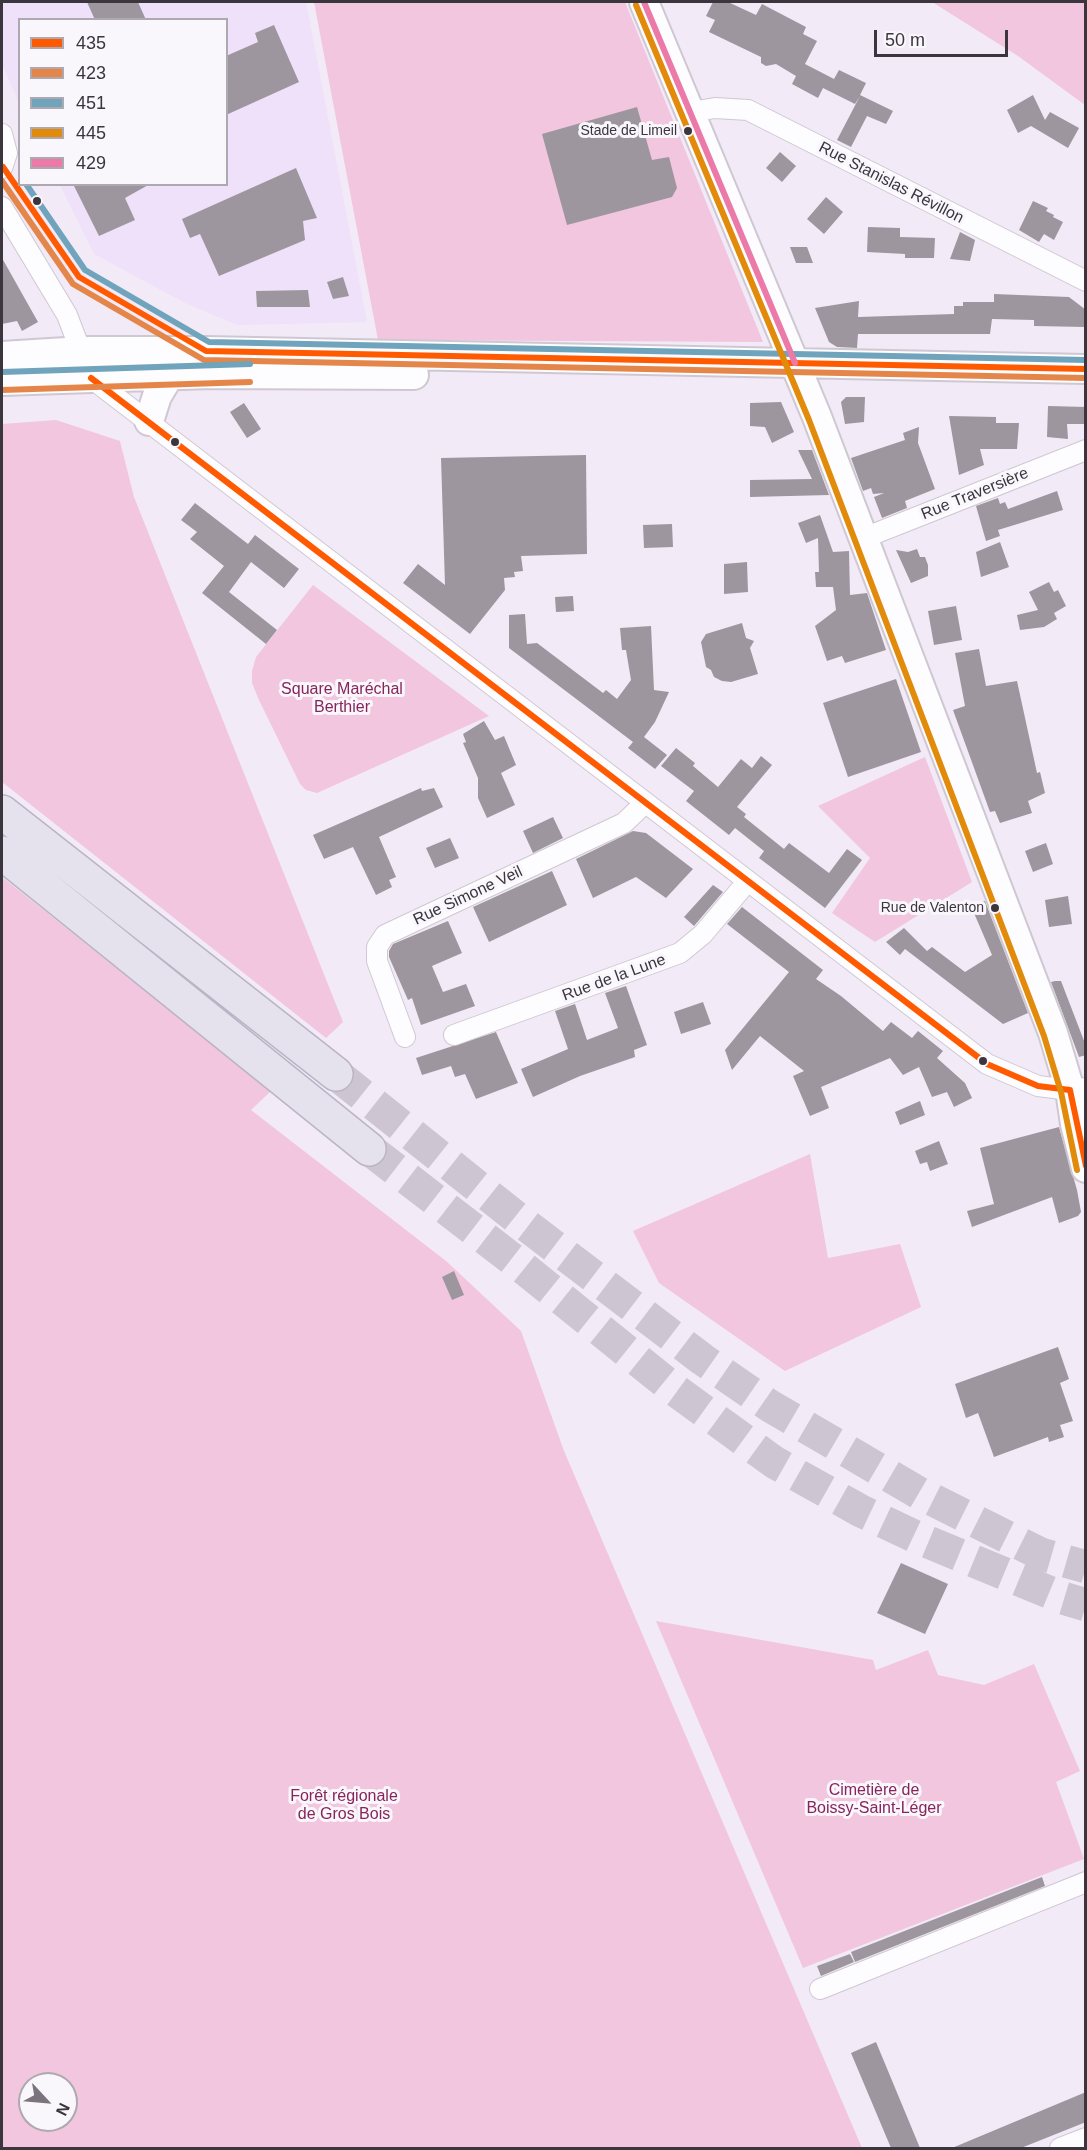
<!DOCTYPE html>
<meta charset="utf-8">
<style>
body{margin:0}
#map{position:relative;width:1087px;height:2150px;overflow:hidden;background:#f2eaf7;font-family:Helvetica,sans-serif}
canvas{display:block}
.frame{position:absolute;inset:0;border:3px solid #3b353e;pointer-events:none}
.legend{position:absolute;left:18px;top:18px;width:210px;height:168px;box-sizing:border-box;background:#faf7fc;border:2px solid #aea9b0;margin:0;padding:8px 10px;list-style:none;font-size:18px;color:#3b353e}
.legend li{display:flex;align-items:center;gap:12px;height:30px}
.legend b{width:30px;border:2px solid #aea9b0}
.north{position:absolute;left:18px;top:2072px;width:60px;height:60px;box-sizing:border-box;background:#faf7fc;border:2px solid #aea9b0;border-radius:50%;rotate:116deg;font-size:16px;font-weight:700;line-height:24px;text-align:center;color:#3b353e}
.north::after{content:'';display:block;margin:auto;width:21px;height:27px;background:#7b747f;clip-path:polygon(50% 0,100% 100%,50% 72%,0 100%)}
.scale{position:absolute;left:874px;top:30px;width:134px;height:27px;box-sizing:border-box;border:3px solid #3b353e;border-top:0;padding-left:8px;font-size:18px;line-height:21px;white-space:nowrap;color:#3b353e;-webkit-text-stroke:4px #faf7fc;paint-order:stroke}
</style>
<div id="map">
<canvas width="1087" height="2150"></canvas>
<div class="frame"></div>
<ul class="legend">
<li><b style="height:8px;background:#ff5a00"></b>435</li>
<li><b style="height:8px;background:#e4864a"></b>423</li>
<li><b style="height:8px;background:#70a3bc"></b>451</li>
<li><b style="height:8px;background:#e28a09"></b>445</li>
<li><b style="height:8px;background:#eb7aa8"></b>429</li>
</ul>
<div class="north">N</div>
<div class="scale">50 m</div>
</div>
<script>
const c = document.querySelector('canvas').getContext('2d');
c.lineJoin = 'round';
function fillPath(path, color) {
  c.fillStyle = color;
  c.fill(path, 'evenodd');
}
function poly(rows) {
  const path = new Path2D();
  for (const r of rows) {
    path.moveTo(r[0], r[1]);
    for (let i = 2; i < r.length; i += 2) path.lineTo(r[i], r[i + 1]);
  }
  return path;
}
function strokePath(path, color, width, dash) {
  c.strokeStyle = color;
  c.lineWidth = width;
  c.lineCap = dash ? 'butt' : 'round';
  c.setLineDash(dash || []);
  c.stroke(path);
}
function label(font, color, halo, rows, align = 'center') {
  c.font = font + ' Helvetica,sans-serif';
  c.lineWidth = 6;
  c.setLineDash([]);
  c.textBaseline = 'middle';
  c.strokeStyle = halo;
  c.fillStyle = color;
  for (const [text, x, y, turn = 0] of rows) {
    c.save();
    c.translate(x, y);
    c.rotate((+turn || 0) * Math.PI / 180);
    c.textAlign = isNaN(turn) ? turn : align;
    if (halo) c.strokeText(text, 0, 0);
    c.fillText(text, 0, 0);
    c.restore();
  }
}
fillPath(poly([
 [2,2,306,2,367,322,237,325,185,303,94,254,60,185,226,184,226,20,20,20,19,103,2,64]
]), '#efe1f9');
fillPath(poly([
 [314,2,625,2,763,342,378,340],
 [932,2,1085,2,1085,105,1018,56],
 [56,420,120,441,134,497,343,1022,326,1038,2,782,2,424],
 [313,585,403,652,489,716,317,793,306,790,300,784,259,700,252,683,252,671,256,657],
 [925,757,972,882,875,942,832,913,870,858,818,806],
 [2,877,271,1091,251,1110,446,1261,521,1331,564,1451,862,2148,2,2148],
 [30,2084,66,2084,66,2120,30,2120],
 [810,1154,828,1258,900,1244,921,1307,785,1371,659,1283,633,1231],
 [656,1621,873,1660,876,1670,928,1650,938,1675,984,1685,1034,1664,1080,1771,1056,1782,1084,1859,803,1968]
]), '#f1c6de');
fillPath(poly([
 [87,2,138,2,146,20,95,20],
 [713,2,728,2,756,15,762,4,806,27,803,34,817,41,805,64,834,79,839,70,866,83,860,95,893,111,886,124,867,116,851,147,837,140,860,96,855,104,823,88,818,98,792,84,796,76,776,64,766,66,761,63,761,57,709,32,715,20,706,16],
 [274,25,299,82,226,115,226,56,258,42,255,33],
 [1033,95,1045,120,1050,112,1079,128,1068,148,1031,126,1018,133,1007,110],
 [637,107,652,160,669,157,677,188,672,197,567,225,542,134],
 [780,152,796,166,782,182,766,168],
 [296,168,317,218,303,221,305,240,219,276,200,234,190,238,182,219],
 [73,184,150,184,125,198,135,220,99,236],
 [826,197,843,212,824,234,807,219],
 [1033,201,1048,208,1046,211,1054,215,1053,217,1063,222,1054,240,1044,234,1039,242,1019,230],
 [868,227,900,228,900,237,935,238,934,258,905,258,905,254,867,252],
 [960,232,975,240,970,261,950,259],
 [790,247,807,247,813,263,796,263],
 [2,258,38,322,22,331,17,321,2,324],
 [343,277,349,296,333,299,327,282],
 [308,290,310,307,257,307,256,291],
 [994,294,1069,297,1086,310,1086,327,1034,326,1034,320,992,319,990,334,858,334,857,348,837,347,829,342,815,308,859,301,858,317,954,314,954,306,963,306,963,302,994,302],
 [846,397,865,397,864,422,845,424,841,402],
 [781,402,794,432,772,443,765,427,750,426,750,403],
 [244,403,261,429,247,438,230,412],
 [1048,406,1086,407,1086,424,1067,424,1068,439,1047,437],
 [949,416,996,417,996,423,1019,423,1017,449,980,449,984,465,959,475],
 [919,427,918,443,935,489,905,501,907,508,882,518,874,497,884,493,873,494,871,488,863,491,851,458,905,440,903,433],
 [798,450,812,450,829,495,750,497,750,480,812,479],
 [586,455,587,554,521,556,523,571,514,572,515,577,504,578,505,590,470,634,403,583,418,564,445,585,441,458],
 [1057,491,1063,510,998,530,1000,536,986,541,976,506,998,498,1000,504,1005,502,1008,509],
 [195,503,248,544,255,535,299,569,284,588,251,562,229,592,277,630,266,644,202,593,224,566,190,539,197,532,181,520],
 [820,515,833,552,849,551,850,595,867,593,886,650,845,663,842,656,827,661,815,626,836,610,833,587,816,587,815,572,819,572,818,538,806,543,798,523],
 [672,524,673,547,644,548,643,525],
 [1000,542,1009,567,981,577,976,552],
 [917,549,920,557,925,557,928,565,928,576,911,583,896,550,908,552],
 [747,562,748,592,724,594,724,564],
 [1049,582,1054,592,1058,590,1066,606,1054,613,1057,619,1044,627,1020,630,1017,615,1038,610,1029,592],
 [573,596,574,611,556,612,555,597],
 [956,606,962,640,934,645,928,611],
 [525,614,527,644,537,643,603,693,606,690,617,699,631,680,626,650,622,650,620,628,651,626,654,690,669,692,655,722,644,737,667,755,655,769,628,748,633,742,509,648,509,615],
 [742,623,746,638,754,641,750,648,758,674,731,682,722,681,714,677,711,670,706,667,701,642,706,634],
 [979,649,986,686,1017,681,1037,773,1040,772,1045,793,1028,801,1032,813,1000,823,995,811,990,812,953,710,965,706,955,653],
 [896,679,921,752,848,777,823,703],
 [484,721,495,740,504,736,516,765,501,773,515,805,487,818,478,798,478,778,463,743,466,742,463,734],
 [676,748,695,763,693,766,718,787,741,759,752,768,761,756,772,765,737,807,746,814,744,817,784,849,789,843,829,873,847,849,862,860,825,908,759,858,764,851,735,828,729,835,686,801,694,791,661,766],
 [421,788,422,791,434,788,443,807,379,837,396,877,389,880,392,887,376,895,353,847,324,859,313,835],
 [553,817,563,838,533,853,523,831],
 [633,831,646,833,693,869,666,898,636,877,593,898,576,859],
 [450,838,459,858,435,868,426,848],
 [1046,843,1053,864,1033,872,1025,851],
 [552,871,567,905,489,942,473,907],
 [713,885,723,892,694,926,684,917],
 [1068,896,1072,924,1049,927,1045,900],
 [985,901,1028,1013,1003,1024,905,949,900,955,886,942,904,928,927,951,932,947,965,972,992,955,971,906],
 [742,907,823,970,816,979,841,996,883,1031,891,1022,912,1038,918,1031,943,1051,937,1058,965,1083,972,1098,954,1107,947,1092,932,1097,919,1067,903,1075,890,1058,821,1087,829,1108,810,1116,793,1076,804,1071,760,1036,732,1070,725,1050,789,972,727,924],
 [448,921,462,953,432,966,443,992,466,984,475,1006,421,1025,412,998,408,1000,389,957,389,951,393,944],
 [1055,981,1061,981,1086,1046,1086,1055,1079,1057,1051,982],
 [626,986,647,1045,634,1050,635,1057,580,1076,533,1097,521,1069,568,1049,555,1011,575,1004,587,1040,618,1028,605,993],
 [703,1002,711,1024,681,1034,674,1012],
 [496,1032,518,1083,476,1099,465,1074,455,1077,451,1066,422,1075,416,1058],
 [920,1101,925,1115,900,1125,895,1112],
 [1059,1127,1077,1190,1081,1212,1078,1216,1059,1223,1052,1197,972,1227,967,1211,994,1204,980,1148],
 [939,1141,948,1164,930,1171,927,1162,920,1164,915,1151],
 [454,1271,464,1295,452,1300,442,1277],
 [1058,1347,1069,1379,1060,1383,1073,1421,1060,1425,1064,1437,1049,1442,1048,1437,994,1457,978,1413,966,1418,955,1384],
 [901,1563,948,1584,925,1634,877,1613],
 [1042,1877,1045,1886,855,1962,851,1952],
 [850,1954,854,1962,821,1976,817,1966],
 [876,2042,920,2148,891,2148,851,2053],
 [1086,2092,1086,2122,1021,2148,952,2148]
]), '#9d969e');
strokePath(poly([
 [336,1074,522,1222,702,1359,770,1406,919,1493,1041,1554,1086,1567],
 [369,1149,521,1266,675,1390,774,1462,861,1511,916,1537,1063,1598,1086,1605]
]), '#cdc6d2', 33, [33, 16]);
const street = poly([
 [691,112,715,108,748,110,1086,281],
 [2,134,7,153,2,168],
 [2,207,67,315,91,378,987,1064,1038,1086,1070,1090,1086,1088],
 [864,538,1086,450],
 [454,1035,680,953,703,934,747,882],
 [405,1037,377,961,377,947,385,935,624,823,645,803],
 [820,1989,1086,1882],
 [1060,2148,1086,2138]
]);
const secondary = poly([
 [644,2,817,417,1053,1033,1070,1090,1075,1124,1086,1168],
 [2,356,82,351,206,351,1086,369],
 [2,381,211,374,414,375],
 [149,421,157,396,169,376]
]);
const highway = poly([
 [2,812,336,1074],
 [2,853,369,1149]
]);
strokePath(street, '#cfc8d2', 22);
strokePath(secondary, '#cfc8d2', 32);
strokePath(highway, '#bab4c5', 36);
strokePath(street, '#fdfcfe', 20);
strokePath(secondary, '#fdfcfe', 28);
strokePath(highway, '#e5e2ee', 33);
strokePath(poly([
 [3,167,79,277,206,351,1086,369],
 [91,378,987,1064,1038,1086,1070,1090],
 [1070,1090,1086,1166]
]), '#ff5a00', 6);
strokePath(poly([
 [2,181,73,284,204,360,1086,378],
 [2,390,250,382]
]), '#e4864a', 6);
strokePath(poly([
 [26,184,85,270,209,342,1086,360],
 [2,372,250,364]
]), '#70a3bc', 6);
strokePath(poly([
 [636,5,809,420,1044,1036,1061,1092,1077,1170]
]), '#e28a09', 6);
strokePath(poly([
 [644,2,795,363]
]), '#eb7aa8', 6);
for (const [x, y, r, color] of [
 [688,131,5,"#3b353e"],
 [37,201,5,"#3b353e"],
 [175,442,5,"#3b353e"],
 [995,908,5,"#3b353e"],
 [983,1061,5,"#3b353e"]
]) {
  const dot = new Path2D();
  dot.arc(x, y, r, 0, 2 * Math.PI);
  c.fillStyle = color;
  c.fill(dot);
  strokePath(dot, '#faf7fc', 2);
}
label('14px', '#3b353e', '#faf7fc', [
 ["Stade de Limeil",677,131],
 ["Rue de Valenton",984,908]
], 'right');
label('16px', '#3b353e', '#faf7fc', [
 ["Rue Stanislas Révillon",891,183,27],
 ["Rue Traversière",975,494,-22],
 ["Rue Simone Veil",468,896,-25],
 ["Rue de la Lune",614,978,-20]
]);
label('16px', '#86245b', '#faf7fc', [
 ["Square Maréchal",342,690],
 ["Berthier",342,708],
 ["Cimetière de",874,1791],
 ["Boissy-Saint-Léger",874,1809],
 ["Forêt régionale",344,1797],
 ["de Gros Bois",344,1815]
]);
</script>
